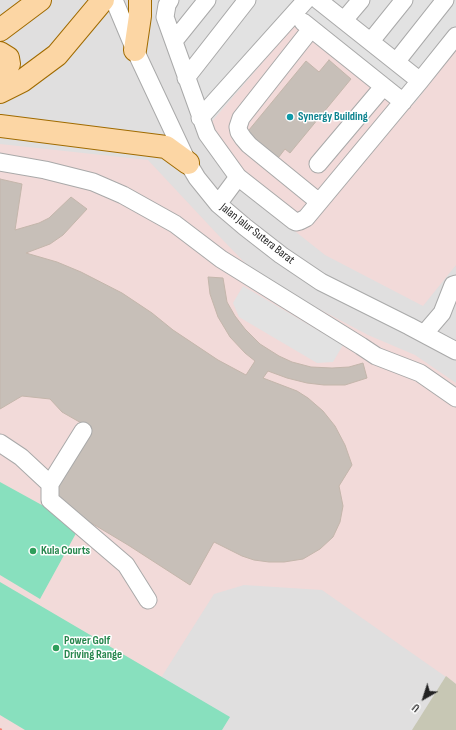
<!DOCTYPE html>
<style>
body{margin:0}
#map{position:relative;width:456px;height:730px;overflow:hidden;background:#f2efe9;font-family:"Sofia Sans Condensed",sans-serif}
canvas{display:block}
.north{position:absolute;left:404px;top:678px;width:40px;height:40px;-webkit-text-stroke:3px #fff;paint-order:stroke;rotate:219deg;font-size:11px;font-weight:700;line-height:16px;text-align:center;color:#222}
.north::after{content:'';display:block;margin:auto;width:14px;height:18px;background:#222;clip-path:polygon(50% 0,100% 100%,50% 72%,0 100%)}
</style>
<div id="map">
<canvas width="456" height="730"></canvas>
<div class="north">U</div>
</div>
<script>
const c = document.querySelector('canvas').getContext('2d');
c.lineJoin = 'round';
function fillPath(path, color) {
  c.fillStyle = color;
  c.fill(path, 'evenodd');
}
function poly(rows) {
  const path = new Path2D();
  for (const r of rows) {
    path.moveTo(r[0], r[1]);
    for (let i = 2; i < r.length; i += 2) path.lineTo(r[i], r[i + 1]);
  }
  return path;
}
function strokePath(path, color, width, dash) {
  c.strokeStyle = color;
  c.lineWidth = width;
  c.lineCap = dash ? 'butt' : 'round';
  c.setLineDash(dash || []);
  c.stroke(path);
}
function label(font, color, halo, rows, align = 'center') {
  c.font = font + ' "Sofia Sans Condensed",sans-serif';
  c.lineWidth = 3;
  c.setLineDash([]);
  c.textBaseline = 'middle';
  c.strokeStyle = halo;
  c.fillStyle = color;
  for (const [text, x, y, turn = 0] of rows) {
    c.save();
    c.translate(x, y);
    c.rotate((+turn || 0) * Math.PI / 180);
    c.textAlign = isNaN(turn) ? turn : align;
    if (halo) c.strokeText(text, 0, 0);
    c.fillText(text, 0, 0);
    c.restore();
  }
}
fillPath(poly([
 [0,0,456,0,456,730,0,730]
]), '#e0dfdf');
fillPath(poly([
 [153,0,456,0,456,265,423,306,325,255,243,190,202,133],
 [0,144,148,160,220,237,248,266,304,301,368,335,415,355,456,383,456,684,322,590,244,585,214,594,128,730,0,730]
]), '#f2dad9');
fillPath(poly([
 [446,676,456,684,456,730,412,730]
]), '#c7c7b4');
fillPath(poly([
 [0,482,80,526,40,599,0,575],
 [0,582,230,717,222,730,25,730,0,715]
]), '#88e0be');
fillPath(poly([
 [153,0,456,0,456,49,414,104,305,13,202,133,151,10],
 [243,286,343,345,333,362,317,363,239,317,233,303]
]), '#e2e2e2');
const building = poly([
 [329,60,351,79,290,153,285,149,275,162,244,136,306,61,319,72,329,60],
 [0,179,22,184,15,230,39,223,49,218,71,197,87,209,63,235,50,244,26,253,57,262,81,272,122,293,152,313,173,330,218,360,246,375,255,361,245,353,230,337,218,317,210,294,208,277,223,278,227,302,235,316,245,329,260,344,279,356,292,362,311,367,332,368,349,367,363,363,367,378,345,385,324,385,307,383,287,378,268,371,263,378,297,391,308,398,323,411,335,426,345,445,352,465,339,486,343,506,340,522,333,537,320,549,303,559,284,562,269,562,254,560,242,556,214,542,190,585,128,545,53,500,62,477,90,428,62,412,50,399,22,396,0,409,0,179]
]);
fillPath(building, '#c7bfb8');
strokePath(building, '#c4b6ab', 1);
const minor = poly([
 [114,0,135,50,188,163,197,178,218,204,245,227,281,255,321,282,409,326,456,351],
 [170,0,167,5,165,17,207,134,238,177,294,221,296,222,300,221,306,218,420,81,456,36],
 [318,0,420,81],
 [344,20,361,0],
 [303,22,403,102],
 [311,29,241,118,238,127,239,132,243,138,249,145,319,202],
 [174,41,207,0],
 [371,41,404,0],
 [396,62,445,0],
 [186,78,247,0],
 [200,118,306,0],
 [0,162,45,170,93,182,123,195,175,224,221,259,361,346,376,356,420,373,456,398],
 [318,164,383,87],
 [218,204,238,177],
 [424,334,442,313,453,285,456,284],
 [0,443,21,457,50,484,50,500,126,565,148,600],
 [50,484,83,431]
]);
const major = poly([
 [0,30,40,0],
 [135,50,140,16,140,0],
 [0,53,8,58,9,64,4,72,0,74],
 [0,92,22,81,57,55,103,0],
 [0,126,166,147,188,163]
]);
strokePath(minor, '#a9a9a9', 19);
strokePath(major, '#a06b00', 24);
strokePath(poly([
 [0,729,2,730]
]), '#fa8072', 2, [2, 2]);
strokePath(minor, '#fff', 17);
strokePath(major, '#fcd6a4', 22);
for (const [x, y, r, color] of [
 [290,117,4,"#0f9aa8"],
 [33,551,4,"#2e9e5b"],
 [56,648,4,"#2e9e5b"]
]) {
  const dot = new Path2D();
  dot.arc(x, y, r, 0, 2 * Math.PI);
  c.fillStyle = color;
  c.fill(dot);
  strokePath(dot, '#fff', 1.5);
}
label('bold 12px', '#0d838f', '#fff', [
 ["Synergy Building",298,117]
], 'left');
label('12px', '#222', '#fff', [
 ["Jalan Jalur Sutera Barat",257,234,38]
]);
label('bold 12px', '#27864d', '#fff', [
 ["Kula Courts",41,551],
 ["Power Golf",64,641],
 ["Driving Range",64,655]
], 'left');
</script>
